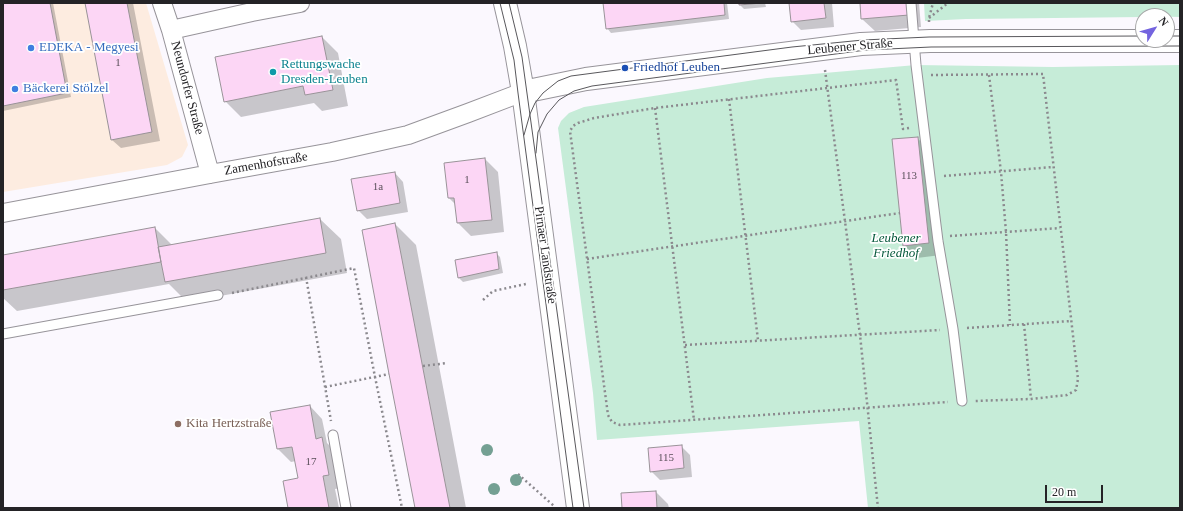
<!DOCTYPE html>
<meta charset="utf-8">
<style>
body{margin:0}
#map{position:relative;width:1183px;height:511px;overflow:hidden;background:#fbf8fe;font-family:"Times New Roman",serif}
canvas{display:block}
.frame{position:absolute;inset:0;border:4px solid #242326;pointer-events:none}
.north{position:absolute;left:1135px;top:8px;width:40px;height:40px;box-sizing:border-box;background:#fff;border:1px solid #a7a7a8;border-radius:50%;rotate:53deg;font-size:11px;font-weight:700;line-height:16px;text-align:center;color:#242326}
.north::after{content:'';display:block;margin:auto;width:14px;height:18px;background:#7464df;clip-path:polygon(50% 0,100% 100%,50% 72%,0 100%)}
.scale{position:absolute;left:1045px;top:485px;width:58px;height:18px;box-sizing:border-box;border:2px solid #242326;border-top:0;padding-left:5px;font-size:12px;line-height:14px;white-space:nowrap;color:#242326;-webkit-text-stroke:3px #fff;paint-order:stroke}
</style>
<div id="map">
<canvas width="1183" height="511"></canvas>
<div class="frame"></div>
<div class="north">N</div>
<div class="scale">20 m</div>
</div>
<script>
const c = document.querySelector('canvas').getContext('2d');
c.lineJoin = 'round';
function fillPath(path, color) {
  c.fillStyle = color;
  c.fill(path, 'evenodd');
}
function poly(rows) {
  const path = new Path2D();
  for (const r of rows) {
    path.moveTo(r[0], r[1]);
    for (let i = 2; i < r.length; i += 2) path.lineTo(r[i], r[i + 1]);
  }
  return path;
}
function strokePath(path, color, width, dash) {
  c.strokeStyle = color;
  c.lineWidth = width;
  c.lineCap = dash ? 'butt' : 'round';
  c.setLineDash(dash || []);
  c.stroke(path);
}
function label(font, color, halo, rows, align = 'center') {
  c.font = font + ' "Times New Roman",serif';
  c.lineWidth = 3.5;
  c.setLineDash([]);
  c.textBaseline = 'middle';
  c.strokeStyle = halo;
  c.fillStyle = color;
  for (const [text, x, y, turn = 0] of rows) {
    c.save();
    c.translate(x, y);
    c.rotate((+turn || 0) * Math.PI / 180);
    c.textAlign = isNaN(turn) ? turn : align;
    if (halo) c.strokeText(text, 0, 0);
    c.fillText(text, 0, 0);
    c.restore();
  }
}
fillPath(poly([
 [3,3,146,3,188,145,182,157,167,165,3,192]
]), '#fdece0');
fillPath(poly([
 [924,3,1180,3,1180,17,1143,16,1143,17,966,19,925,21],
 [916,65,1053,67,1180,65,1180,508,868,508,859,421,597,440,593,393,558,128,561,121,569,113,584,107,767,78]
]), '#c6ecd8');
fillPath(poly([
 [3,3,53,3,71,97,3,111],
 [86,3,133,3,160,141,121,148,112,140],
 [604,3,727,3,729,19,611,33,607,28],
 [740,3,765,3,766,7,744,9,740,5],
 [790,3,832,3,834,27,801,30,792,21],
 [861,3,919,3,921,27,875,31,862,19],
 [322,37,338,53,348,106,322,111,314,103,241,117,225,101],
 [917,138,930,150,941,255,917,258,904,245],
 [485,159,498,172,504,232,471,236,458,223,456,205,449,198],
 [395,173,403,182,408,212,367,219,358,210],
 [320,219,341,239,347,273,187,302,169,284,17,311,3,298,3,256,155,228,172,245],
 [395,224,416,245,466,508,416,508],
 [496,253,500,257,503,273,463,282,459,278],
 [310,406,322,419,327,443,335,451,341,488,335,489,339,508,289,508,299,479,296,461,291,462,278,449,271,413],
 [681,446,690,455,692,477,660,480,651,471],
 [656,492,668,504,669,508,623,508]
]), '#0003');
const building = poly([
 [3,3,50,3,67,93,3,106,3,3],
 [85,3,127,3,152,132,111,140,85,3],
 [603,3,724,3,725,15,606,29,603,3],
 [739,3,762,3,739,5,739,3],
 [789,3,824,3,826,18,791,22,789,3],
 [860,3,908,3,909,15,861,19,860,3],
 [322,36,333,90,305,95,303,86,224,102,215,57,322,36],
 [918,137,929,243,903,246,892,139,918,137],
 [485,158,492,220,457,223,454,198,448,198,444,163,485,158],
 [395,172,400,203,357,211,351,179,395,172],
 [320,218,326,253,165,282,158,247,320,218],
 [395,223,434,426,450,508,415,508,389,374,362,230,395,223],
 [155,227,161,262,3,290,3,255,155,227],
 [497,252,499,269,458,278,455,260,497,252],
 [310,405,316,439,322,437,329,475,323,476,329,508,288,508,283,481,298,478,292,447,277,449,270,412,310,405],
 [682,445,684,468,650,472,648,448,682,445],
 [656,491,657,508,622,508,621,493,656,491]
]);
fillPath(building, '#fcd6f5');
strokePath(building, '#999398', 1);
const service = poly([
 [911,3,916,65,938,241,953,329,962,401],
 [3,334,218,295],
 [333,435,346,508]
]);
const minor = poly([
 [162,3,171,30,210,174],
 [171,30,252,12,300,3],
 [3,213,210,174,332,152,408,135,468,113,523,92]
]);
const tertiary = poly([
 [505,3,515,46,523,92,578,508],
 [523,92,586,79,861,44,930,41,1180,41]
]);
strokePath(service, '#97949a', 11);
strokePath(minor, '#97949a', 20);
strokePath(tertiary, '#97949a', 24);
strokePath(poly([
 [929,18,948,3],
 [929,22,929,18,933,3],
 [825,70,860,335,878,508],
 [931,75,1043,74,1078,379,1076,390,1067,395,1031,399,975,401],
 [989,75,1001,172,1006,232,1010,325],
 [729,99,758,340],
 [655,108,694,420],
 [909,128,903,129,896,80,655,108,594,118,578,123,573,126,570,131,608,415,612,422,620,425,948,402],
 [944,176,1053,167],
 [950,236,1060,228],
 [587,259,900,213],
 [306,277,331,421],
 [232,293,354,268,375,377,402,508],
 [483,300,493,291,526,284],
 [1024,324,1031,399],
 [967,328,1071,321],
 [685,345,940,330],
 [423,366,447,363],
 [325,387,389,374],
 [518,474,554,506]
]), '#8b898e', 2.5, [2, 3]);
strokePath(service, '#fff', 9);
strokePath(minor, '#fff', 18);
strokePath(tertiary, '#fff', 22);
strokePath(poly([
 [500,3,514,60,518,93,573,508],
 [509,3,522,57,584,508],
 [1167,36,1180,36],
 [524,135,530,114,535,103,543,93,558,81,571,76,792,47,863,40,929,37,1143,36],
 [536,153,538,132,547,114,559,100,574,91,592,86,866,50,931,47,1180,46]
]), '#59585c', 1);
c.fillStyle = '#74a093';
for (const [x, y] of [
 [487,450],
 [516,480],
 [494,489]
]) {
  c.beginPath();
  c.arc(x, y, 6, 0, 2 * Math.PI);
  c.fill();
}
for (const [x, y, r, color] of [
 [31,48,4,"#3f7fe0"],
 [625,68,4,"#1a4fb4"],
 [273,72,4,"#0f9aa8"],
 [15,89,4,"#3f7fe0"],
 [178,424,4,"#8d6e63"]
]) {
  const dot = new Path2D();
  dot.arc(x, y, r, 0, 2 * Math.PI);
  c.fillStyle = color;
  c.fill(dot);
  strokePath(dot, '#fff', 1.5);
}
label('11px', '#5a505a', null, [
 ["1",118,63],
 ["113",909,176],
 ["1",467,180],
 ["1a",378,187],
 ["115",666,458],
 ["17",311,462]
]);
label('13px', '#242326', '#fff', [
 ["Leubener Straße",850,47,-5],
 ["Neundorfer Straße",187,88,75],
 ["Zamenhofstraße",266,164,-10],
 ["Pirnaer Landstraße",545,255,82]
]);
label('13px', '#366cbe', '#fff', [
 ["EDEKA - Megyesi",39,48],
 ["Bäckerei Stölzel",23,89]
], 'left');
label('13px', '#0d838f', '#fff', [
 ["Rettungswache",281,65],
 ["Dresden-Leuben",281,80]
], 'left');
label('13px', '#164399', '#fff', [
 ["Friedhof Leuben",633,68]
], 'left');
label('italic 13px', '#05583b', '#fff', [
 ["Leubener",896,239],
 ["Friedhof",896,254]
]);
label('13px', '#785e54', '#fff', [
 ["Kita Hertzstraße",186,424]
], 'left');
</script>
